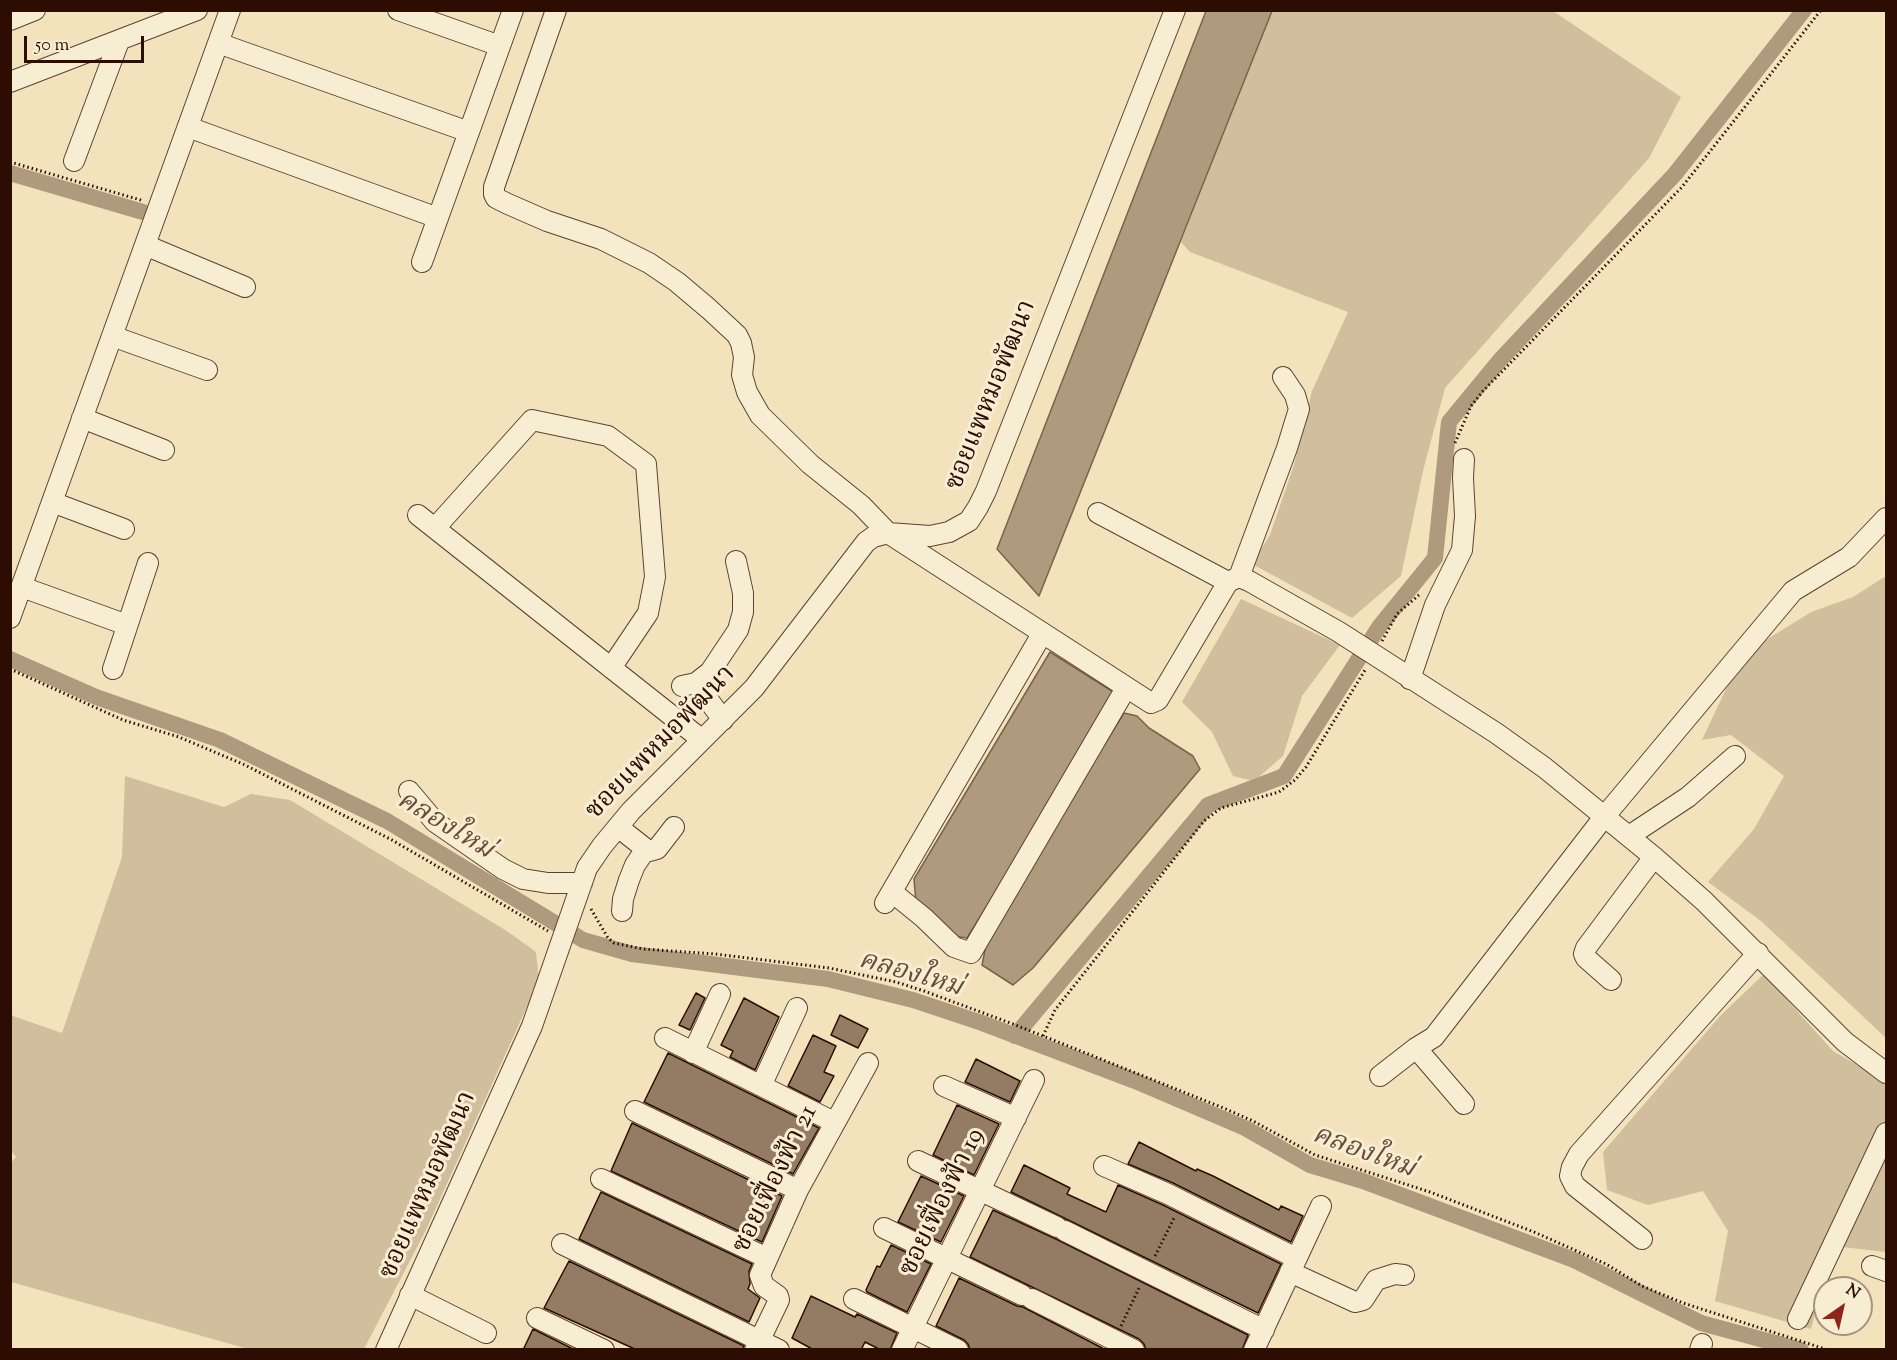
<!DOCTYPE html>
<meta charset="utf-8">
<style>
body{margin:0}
#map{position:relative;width:1897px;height:1360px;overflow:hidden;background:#f2e3bc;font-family:"Sorts Mill Goudy",serif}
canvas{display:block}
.frame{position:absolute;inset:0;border:12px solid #2d0c02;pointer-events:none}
.north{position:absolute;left:1813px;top:1276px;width:60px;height:60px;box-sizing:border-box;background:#f7edd3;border:2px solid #a6937f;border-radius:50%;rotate:34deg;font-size:16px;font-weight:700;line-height:24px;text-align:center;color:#2d0c02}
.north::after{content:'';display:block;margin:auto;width:21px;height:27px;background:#8f2418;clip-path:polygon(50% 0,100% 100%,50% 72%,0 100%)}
.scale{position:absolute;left:24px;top:36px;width:120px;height:27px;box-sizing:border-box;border:3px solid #2d0c02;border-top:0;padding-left:8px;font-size:18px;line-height:21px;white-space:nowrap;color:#2d0c02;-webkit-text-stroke:4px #f7edd3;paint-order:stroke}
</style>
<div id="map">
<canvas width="1897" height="1360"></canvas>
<div class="frame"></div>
<div class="north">N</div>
<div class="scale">50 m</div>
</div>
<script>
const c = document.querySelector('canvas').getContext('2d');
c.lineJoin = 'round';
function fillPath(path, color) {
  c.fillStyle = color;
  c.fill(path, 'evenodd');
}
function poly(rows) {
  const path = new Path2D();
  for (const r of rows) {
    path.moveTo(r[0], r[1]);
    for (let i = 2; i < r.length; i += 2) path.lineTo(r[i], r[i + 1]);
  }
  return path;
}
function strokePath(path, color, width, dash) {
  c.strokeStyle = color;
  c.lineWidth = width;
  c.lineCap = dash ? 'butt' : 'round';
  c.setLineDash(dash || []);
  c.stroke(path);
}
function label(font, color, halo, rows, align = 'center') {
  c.font = font + ' "Sorts Mill Goudy","Noto Serif Thai",serif';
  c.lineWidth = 6;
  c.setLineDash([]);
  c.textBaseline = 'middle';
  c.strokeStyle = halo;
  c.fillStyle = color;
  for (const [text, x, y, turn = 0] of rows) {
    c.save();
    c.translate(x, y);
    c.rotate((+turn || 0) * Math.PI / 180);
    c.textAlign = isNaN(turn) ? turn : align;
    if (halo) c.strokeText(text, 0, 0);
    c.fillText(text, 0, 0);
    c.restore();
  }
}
fillPath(poly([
 [1272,11,1553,11,1681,97,1649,158,1445,388,1423,471,1401,576,1352,618,1252,564,1270,535,1294,465,1312,391,1348,312,1190,252,1181,242],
 [1886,576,1886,1038,1761,921,1708,882,1754,829,1784,776,1731,735,1702,740,1742,655,1811,612,1853,597],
 [1241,599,1340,645,1302,696,1283,756,1254,781,1233,776,1212,732,1182,702],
 [125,776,224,807,251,794,290,800,507,931,536,952,539,980,426,1230,364,1349,248,1349,11,1282,10,1164,16,1157,10,1149,10,1015,62,1033,122,857],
 [1764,974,1833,1051,1886,1082,1886,1252,1825,1245,1826,1273,1811,1329,1715,1301,1728,1231,1703,1191,1648,1205,1607,1190,1603,1152,1721,1015]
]), '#d1be9c');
const water = poly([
 [1206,11,1272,11,1039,596,997,549,1206,11],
 [1050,652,1118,695,967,938,943,935,916,903,914,879,1050,652],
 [1124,713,1137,716,1149,728,1193,756,1200,769,1033,968,1013,985,982,965,989,930,1124,713]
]);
fillPath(water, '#af9a7d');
strokePath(water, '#7b614c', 1.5);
strokePath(poly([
 [10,173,143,212],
 [10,659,96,697,220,740,387,821,583,940,632,954,828,979,913,1000,982,1023,1135,1081,1245,1128,1310,1165,1363,1181,1574,1260,1701,1323,1801,1350],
 [1015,1036,1208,805,1284,776,1379,627,1435,558,1449,422,1500,360,1675,174,1804,10]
]), '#af9a7d', 16);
const building = poly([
 [696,993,705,998,690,1030,679,1025,696,993],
 [744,998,779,1017,755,1070,730,1057,733,1051,721,1045,744,998],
 [840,1015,868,1029,858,1048,831,1035,840,1015],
 [813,1035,836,1046,824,1072,834,1076,820,1102,788,1086,813,1035],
 [668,1053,819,1128,793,1174,644,1102,668,1053],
 [976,1059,1020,1081,1010,1102,965,1082,976,1059],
 [957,1105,999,1124,974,1175,933,1155,957,1105],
 [632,1123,782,1196,762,1242,611,1171,632,1123],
 [1139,1142,1196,1171,1197,1169,1213,1176,1279,1210,1281,1206,1303,1216,1291,1242,1173,1183,1128,1164,1139,1142],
 [1024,1165,1070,1188,1067,1194,1106,1212,1118,1185,1163,1205,1281,1264,1258,1313,1011,1192,1024,1165],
 [921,1176,964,1196,941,1242,898,1222,921,1176],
 [601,1192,752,1264,749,1271,750,1284,748,1289,760,1298,749,1322,579,1239,601,1192],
 [993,1210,1056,1239,1248,1335,1242,1350,1146,1350,1144,1344,1139,1339,970,1257,993,1210],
 [891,1245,931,1264,907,1312,867,1292,866,1290,877,1266,880,1267,891,1245],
 [569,1261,744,1346,743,1350,637,1350,544,1308,569,1261],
 [959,1278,1017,1306,1023,1307,1106,1350,970,1350,968,1344,964,1340,936,1326,959,1278],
 [811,1296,855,1317,857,1314,897,1333,890,1350,881,1350,865,1342,861,1350,814,1350,792,1338,811,1296],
 [533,1329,575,1350,523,1350,533,1329]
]);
fillPath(building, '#937c63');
strokePath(building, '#2d0c02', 1.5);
const minor = poly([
 [398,10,500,46],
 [556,10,494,187,494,194,496,198,508,204,547,221,601,239,649,263,677,282,709,309,737,335,741,343,744,357,742,375,747,392,760,415,810,464,861,505,888,533,1151,703,1158,700,1228,582,1239,577,1249,581,1339,632,1496,733,1545,768,1654,857,1704,901,1845,1042,1886,1073],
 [10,20,35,10],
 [218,43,469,132],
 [10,82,197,10],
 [188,127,438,218],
 [74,161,119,41],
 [145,245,245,287],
 [422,262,513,10],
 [112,336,207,370],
 [82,418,164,450],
 [52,502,124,529],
 [1098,513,1228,582],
 [418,515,701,739],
 [435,528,532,420,608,436,646,464,655,577,648,613,611,668],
 [1239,577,1287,448,1299,409,1295,395,1283,377],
 [22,587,127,625],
 [10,618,230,10],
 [113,669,148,563],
 [1410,679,1435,605,1462,550,1465,516,1463,478,1464,459],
 [696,683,723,720],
 [682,686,696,683,710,672,738,630,743,612,743,593,736,561],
 [409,791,435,822,503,869,523,879,548,883,582,883],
 [618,827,646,849,650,851,657,849,674,827],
 [1629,836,1688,797,1735,756],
 [892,892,924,918,954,947,971,953,1126,688],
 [885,903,1042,634],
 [622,911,623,899,629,880,635,865,646,849],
 [1611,980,1586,958,1584,954,1586,948,1654,857],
 [665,1038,834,1122],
 [1416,1048,1464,1104],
 [693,1053,720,994],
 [1380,1076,1416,1048,1434,1037,1604,817,1793,591,1849,557,1886,518],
 [761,1086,797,1008],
 [944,1086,1016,1118],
 [635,1111,798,1190],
 [918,1161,1057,1227],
 [1104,1166,1168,1194,1296,1258],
 [601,1179,767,1258],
 [884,1228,1022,1295],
 [1065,1231,1264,1330],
 [1642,1239,1575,1186,1570,1176,1572,1167,1579,1154,1758,953],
 [562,1244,779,1350],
 [1872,1266,1886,1271],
 [1290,1272,1355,1302,1363,1300,1376,1280,1395,1274,1404,1275],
 [410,1295,486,1333],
 [854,1299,958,1350],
 [1032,1299,1134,1350],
 [537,1318,604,1350],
 [1798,1319,1886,1133],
 [386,1350,532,1026,587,868,602,846,631,811,754,688,866,542,873,537,888,533,930,536,949,532,969,521,978,507,986,491,1175,10],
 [755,1350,779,1300,778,1296,764,1286,760,1275,798,1190,868,1063],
 [902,1350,1034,1080],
 [1254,1350,1321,1206],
 [1700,1350,1702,1344]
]);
strokePath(minor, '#5e4230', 22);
strokePath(poly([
 [10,162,144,201],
 [1455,443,1471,406,1483,391,1682,187,1821,10],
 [1382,641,1397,614,1419,595],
 [10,669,123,720,179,737,245,765,392,840,548,931],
 [591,909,608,938,614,943,643,949,715,954,829,968,896,982,924,991,1013,1024,1221,1107,1253,1121,1315,1155,1430,1192,1534,1232,1606,1264,1642,1286,1683,1303,1828,1350],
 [1043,1036,1055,1010,1204,821,1221,808,1279,792,1295,780,1306,767,1365,670],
 [1155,1256,1175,1216],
 [1121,1326,1140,1286]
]), '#2d0c02', 3, [1.5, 3]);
strokePath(minor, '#f7edd3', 20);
label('26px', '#2d0c02', '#f7edd3', [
 ["ซอยแพหมอพัฒนา",993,396,-68],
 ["ซอยแพหมอพัฒนา",662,744,-46],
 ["ซอยเฟื่องฟ้า 21",777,1180,-64],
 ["ซอยแพหมอพัฒนา",430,1186,-66],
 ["ซอยเฟื่องฟ้า 19",944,1203,-64]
]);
label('italic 27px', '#684c39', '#f7edd3', [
 ["คลองใหม่",444,827,31],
 ["คลองใหม่",910,976,16],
 ["คลองใหม่",1363,1154,20]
]);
</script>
